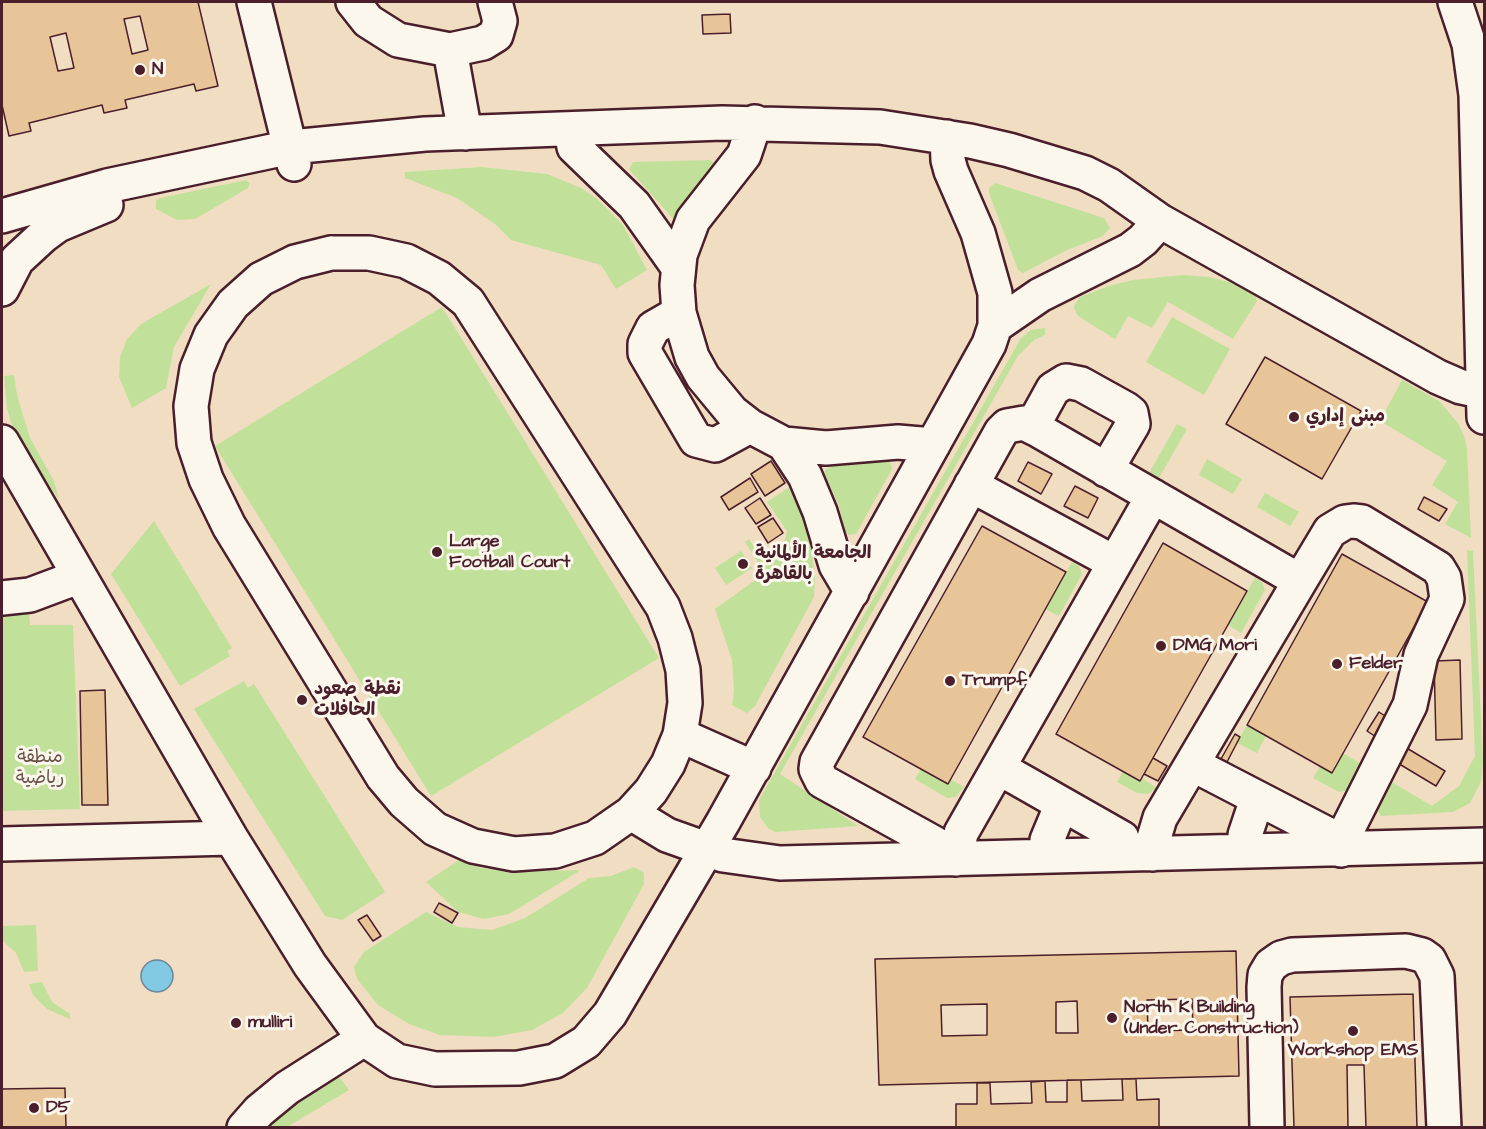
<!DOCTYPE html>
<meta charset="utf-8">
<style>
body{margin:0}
#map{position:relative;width:1486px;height:1129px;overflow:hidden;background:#f5e8d3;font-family:"Architects Daughter",sans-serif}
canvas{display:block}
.frame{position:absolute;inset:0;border:3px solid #4a1f2b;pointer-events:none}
</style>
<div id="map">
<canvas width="1486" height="1129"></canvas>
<div class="frame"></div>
</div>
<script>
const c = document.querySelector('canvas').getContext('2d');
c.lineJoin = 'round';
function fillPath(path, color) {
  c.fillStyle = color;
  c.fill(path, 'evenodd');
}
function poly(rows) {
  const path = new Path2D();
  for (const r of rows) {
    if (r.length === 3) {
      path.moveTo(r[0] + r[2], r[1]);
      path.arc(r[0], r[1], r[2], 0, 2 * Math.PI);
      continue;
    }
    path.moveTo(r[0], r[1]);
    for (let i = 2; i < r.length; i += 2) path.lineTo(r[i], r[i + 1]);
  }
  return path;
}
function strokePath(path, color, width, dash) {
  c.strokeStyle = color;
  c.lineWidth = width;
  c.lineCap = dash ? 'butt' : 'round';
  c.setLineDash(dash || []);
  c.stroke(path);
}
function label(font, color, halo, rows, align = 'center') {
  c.font = font + ' "Architects Daughter","Playpen Sans Arabic",sans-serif';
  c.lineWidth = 6;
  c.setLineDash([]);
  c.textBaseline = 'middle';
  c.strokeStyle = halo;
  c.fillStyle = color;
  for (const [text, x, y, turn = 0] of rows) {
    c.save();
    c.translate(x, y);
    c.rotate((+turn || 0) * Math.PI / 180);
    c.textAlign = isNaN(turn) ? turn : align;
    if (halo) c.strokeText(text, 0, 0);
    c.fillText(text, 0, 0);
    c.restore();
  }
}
fillPath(poly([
 [2,2,1484,2,1484,1127,2,1127]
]), '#f1dec2');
fillPath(poly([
 [710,160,715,163,714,169,695,191,675,221,629,169,633,162],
 [482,167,547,174,581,188,596,198,623,225,647,270,616,289,601,265,511,240,495,224,457,198,405,178,405,172],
 [246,180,250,183,248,188,195,219,177,220,156,209,156,201,160,198],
 [995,183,1104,218,1110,228,1103,236,1067,250,1023,273,1018,270,989,193,989,188],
 [1183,275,1209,277,1253,288,1257,301,1233,339,1168,302,1152,328,1128,316,1115,339,1078,316,1075,311,1074,306,1080,297,1109,286,1133,280],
 [211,284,174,347,166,388,132,408,119,377,120,357,127,339,141,324],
 [442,307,659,658,431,796,215,446],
 [1172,317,1230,349,1204,395,1146,362],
 [1045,328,1045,335,1034,340,1018,356,780,774,858,826,775,832,768,828,760,817,759,800,1021,338,1031,330],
 [14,375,17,395,30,438,54,481,59,499,29,458,12,426,7,408,4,376],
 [1402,380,1439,401,1458,423,1464,436,1467,449,1471,538,1445,524,1458,502,1432,485,1447,461,1380,421],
 [1177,424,1187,429,1159,478,1149,473],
 [1207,459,1242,479,1233,494,1199,475],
 [886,461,890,462,892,469,856,534,849,535,846,532,838,503,824,474,825,470,834,465],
 [791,486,806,511,815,577,814,597,755,706,747,713,732,705,734,691,732,660,715,609,765,573,745,542,749,539,760,556,785,540,787,531,767,502],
 [1265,493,1299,512,1290,526,1257,507],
 [154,521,232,648,227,651,230,656,180,686,111,574],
 [1467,550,1473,551,1483,761,1481,782,1470,803,1453,812,1381,816,1376,808,1390,781,1432,806,1459,786,1475,756],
 [741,551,752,568,726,585,715,568],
 [1072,562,1079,566,1082,574,1059,616,1045,609],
 [1255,578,1262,582,1265,590,1241,633,1228,625],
 [27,588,30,625,73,625,80,809,2,811,2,592],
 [244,681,248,688,254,684,385,892,342,920,325,916,194,709],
 [1247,725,1266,736,1257,753,1237,743],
 [1343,753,1366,767,1350,790,1339,792,1313,778,1320,766,1332,772],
 [921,769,950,779,964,787,956,797,947,798,915,779],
 [1123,771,1140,781,1142,778,1157,788,1148,794,1137,793,1117,782],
 [459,860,481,868,514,872,581,870,509,914,484,919,458,912,426,882],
 [634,867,644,873,644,884,587,988,563,1013,532,1030,494,1037,440,1035,409,1024,378,1005,357,979,354,967,364,952,426,912,458,927,492,930,525,918,589,878,611,876],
 [36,925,38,971,24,972,16,953,2,940,2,926],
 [42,982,52,1002,70,1014,70,1019,47,1009,33,995,29,984],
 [337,1074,349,1090,287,1127,263,1128]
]), '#c1e19a');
const water = poly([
 [157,976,16]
]);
fillPath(water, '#82c9e3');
strokePath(water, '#6c8599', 1.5);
const building = poly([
 [2,2,198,2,218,86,196,91,194,84,125,100,127,108,104,113,102,105,29,123,31,131,9,136,2,105,2,2],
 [140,16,148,50,132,54,124,19,140,16],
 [66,33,74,68,58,71,50,37,66,33],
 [730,14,731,33,703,34,702,15,730,14],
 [1265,357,1361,411,1322,479,1226,424,1265,357],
 [771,461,785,483,765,496,751,474,771,461],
 [1028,462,1052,474,1041,494,1018,481,1028,462],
 [750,478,758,492,729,510,721,497,750,478],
 [1075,486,1098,498,1088,518,1064,506,1075,486],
 [1424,497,1447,509,1439,521,1418,509,1424,497],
 [760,498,771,515,756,524,745,508,760,498],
 [773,518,783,533,768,543,758,527,773,518],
 [982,526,1066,572,948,784,863,737,982,526],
 [1163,543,1247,591,1140,781,1056,734,1163,543],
 [1342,554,1428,602,1332,773,1247,725,1342,554],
 [1460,660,1462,739,1436,740,1434,661,1460,660],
 [105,690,108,805,82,805,80,691,105,690],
 [1379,712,1388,718,1376,737,1367,731,1379,712],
 [1235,734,1240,737,1227,762,1221,759,1235,734],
 [1405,747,1445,771,1436,786,1396,762,1405,747],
 [1153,758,1167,766,1158,781,1144,774,1153,758],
 [439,903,458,913,452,923,434,912,439,903],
 [367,915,381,936,373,941,358,920,367,915],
 [1236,951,1239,1076,879,1085,875,959,1236,951],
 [1192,999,1193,1030,1148,1031,1147,1000,1192,999],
 [1077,1001,1078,1033,1056,1033,1056,1002,1077,1001],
 [987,1004,987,1035,942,1036,941,1005,987,1004],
 [1413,994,1417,1128,1366,1128,1364,1065,1347,1065,1348,1128,1294,1128,1290,997,1413,994],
 [1122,1079,1136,1079,1137,1100,1159,1099,1159,1128,956,1128,956,1104,977,1104,977,1083,990,1083,991,1104,1032,1103,1031,1082,1045,1081,1046,1102,1067,1102,1067,1080,1081,1080,1082,1101,1123,1100,1122,1079],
 [65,1088,66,1128,2,1128,2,1089,65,1088]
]);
fillPath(building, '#e8c599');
strokePath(building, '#4a1f2b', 1.5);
const minor = poly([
 [254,2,294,164],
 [353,2,368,21,398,40,450,50,483,43,496,35,500,21,495,2],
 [1455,2,1469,44,1476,95,1484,417],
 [450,50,465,133],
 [755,122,744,155,693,220,680,255,677,285,679,313,692,357,703,377,732,412,750,426,784,444,826,448,898,442,933,445],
 [571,129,574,147,634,205,678,267],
 [2,216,107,186,291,147,425,134,722,123,880,127,970,141,1009,150,1085,173,1109,185,1160,221,1438,377,1461,387,1484,392],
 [331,253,369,253,406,261,439,278,468,302,663,607,675,638,683,670,685,703,680,735,668,764,651,791,631,813,595,838,555,851,514,854,473,846,435,829,404,802,383,777,229,526,206,479,194,443,191,406,197,369,211,335,233,304,261,279,295,262,331,253],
 [2,289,17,260,43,236,58,225,106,205],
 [679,313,653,328,645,344,645,353,696,440,715,445,750,426],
 [995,326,1040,295,1130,250,1143,240,1160,221],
 [1032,427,1053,389,1066,381,1081,384,1126,409,1131,413,1133,424,1106,470],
 [2,442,231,838,310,965,364,1039,397,1061,435,1069,519,1068,555,1061,586,1042,610,1014,723,822,989,344,995,326,995,293,978,233,951,171,948,160,947,137],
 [784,444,805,476,820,512,836,565,852,592],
 [971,485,1115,563],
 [2,598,30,595,78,577],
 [680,735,754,768],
 [1192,764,1327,834],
 [999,768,1122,838],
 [631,813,667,835,723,855,780,863,1484,845],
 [1245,835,1257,799],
 [1047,840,1062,804],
 [934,843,822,781,816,769,817,762,1001,432,1007,426,1024,423,1038,430,1300,581],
 [2,844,231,838],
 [1153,854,1154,838,1160,818,1300,581,1330,531,1345,522,1353,521,1362,522,1438,568,1444,578,1447,599,1421,655,1410,705,1345,834,1341,850],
 [956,859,961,833,1153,496],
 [244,1128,259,1111,287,1088,364,1039],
 [1267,1128,1264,987,1265,975,1271,965,1281,958,1292,955,1406,951,1422,955,1429,960,1437,976,1444,1128]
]);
strokePath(minor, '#4a1f2b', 38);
strokePath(minor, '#fbf7ec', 33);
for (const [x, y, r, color] of [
 [140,70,6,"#4a1f2b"],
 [1294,417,6,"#4a1f2b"],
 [437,552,6,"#4a1f2b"],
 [743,564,6,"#4a1f2b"],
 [1161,646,6,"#4a1f2b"],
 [1337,664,6,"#4a1f2b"],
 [950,681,6,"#4a1f2b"],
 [302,700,6,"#4a1f2b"],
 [1112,1018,6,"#4a1f2b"],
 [236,1023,6,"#4a1f2b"],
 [1353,1031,6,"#4a1f2b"],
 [34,1108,6,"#4a1f2b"]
]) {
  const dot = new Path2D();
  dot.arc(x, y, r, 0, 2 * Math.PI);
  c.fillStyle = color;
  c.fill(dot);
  strokePath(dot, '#fbf7ec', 2);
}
label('bold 18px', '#4a1f2b', '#fbf7ec', [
 ["N",152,70],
 ["مبنى إداري",1306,417],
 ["Large",449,542],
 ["Football Court",449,563],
 ["الجامعة الألمانية",755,554],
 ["بالقاهرة",755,575],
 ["DMG Mori",1173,646],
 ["Felder",1349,664],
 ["Trumpf",962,681],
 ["نقطة صعود",314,690],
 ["الحافلات",314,711],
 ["North K Building",1124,1008],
 ["(Under Construction)",1124,1029],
 ["mulliri",248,1023],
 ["Workshop EMS",1353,1051,"center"],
 ["D5",46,1108]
], 'left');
label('18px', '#685047', '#fbf7ec', [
 ["منطقة",40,758],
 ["رياضية",40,779]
]);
</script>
